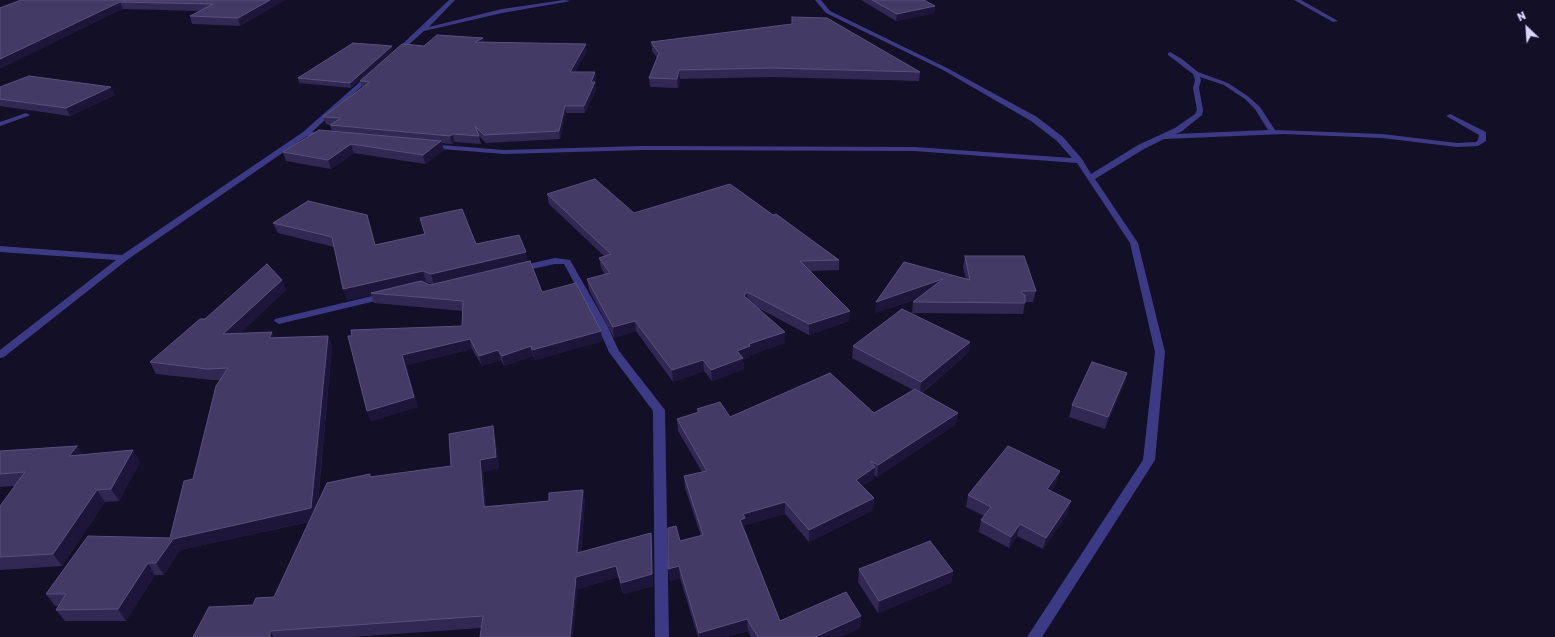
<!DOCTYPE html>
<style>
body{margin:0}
#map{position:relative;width:1555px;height:637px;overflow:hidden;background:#130f26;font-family:Rubik,sans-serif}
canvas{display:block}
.north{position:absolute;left:1507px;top:8px;width:40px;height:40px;-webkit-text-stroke:3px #130f26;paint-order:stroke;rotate:335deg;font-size:11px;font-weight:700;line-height:16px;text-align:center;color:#d9d4ff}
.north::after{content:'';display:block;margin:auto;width:14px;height:18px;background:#d9d4ff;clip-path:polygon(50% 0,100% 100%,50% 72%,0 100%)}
</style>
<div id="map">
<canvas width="1555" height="637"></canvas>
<div class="north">N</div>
</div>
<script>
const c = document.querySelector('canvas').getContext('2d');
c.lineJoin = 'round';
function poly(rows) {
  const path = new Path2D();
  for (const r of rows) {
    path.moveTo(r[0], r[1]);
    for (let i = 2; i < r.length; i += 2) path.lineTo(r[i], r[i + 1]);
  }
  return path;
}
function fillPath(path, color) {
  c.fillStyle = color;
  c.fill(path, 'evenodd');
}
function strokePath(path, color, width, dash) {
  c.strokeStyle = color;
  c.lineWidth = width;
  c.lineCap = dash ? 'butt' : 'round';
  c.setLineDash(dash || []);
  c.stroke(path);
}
fillPath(poly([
 [449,0,455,0,429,27,502,9,564,0,571,1,502,13,424,31,397,55,393,55,393,53,449,0],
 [815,0,821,0,830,11,947,68,1037,117,1063,137,1082,159,1091,174,1138,145,1175,128,1195,114,1197,110,1193,88,1195,80,1193,74,1168,55,1168,53,1170,52,1182,59,1198,72,1228,83,1249,97,1260,107,1275,130,1382,134,1457,143,1476,142,1478,140,1479,135,1448,117,1446,116,1450,114,1486,132,1486,141,1478,146,1457,147,1382,138,1284,134,1164,139,1144,149,1095,179,1138,243,1165,352,1155,460,1042,637,1027,637,1143,460,1155,352,1130,243,1077,163,914,151,642,150,504,154,429,148,425,146,429,144,504,150,642,146,914,147,1072,158,1057,141,1031,121,943,70,826,13,815,0],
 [1200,77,1224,85,1245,99,1255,109,1268,130,1175,134,1181,132,1202,115,1203,110,1199,88,1201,80,1200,77],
 [1294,0,1301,0,1338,21,1333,22,1294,0],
 [369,74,374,75,312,132,329,134,329,138,307,136,127,260,4,357,0,358,0,350,116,260,0,252,0,246,122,255,303,132,369,74],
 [26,113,30,115,28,116,0,126,0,122,26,113],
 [555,258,570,260,607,325,619,351,665,410,669,637,655,637,653,411,609,352,597,325,564,264,555,264,518,272,513,269,515,267,555,258],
 [385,293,390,296,388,298,279,324,274,321,275,319,385,293]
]), '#3d3a85');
fillPath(poly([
 [21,0,285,0,240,26,192,24,190,16,199,11,123,9],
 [861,0,924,0,935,6,935,13,896,21],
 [792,17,920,72,919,81,771,77,680,79,678,88,650,87,649,78,657,58,652,51,651,42,792,25],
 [483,38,484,42,587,51,575,72,595,72,596,79,594,82,596,90,585,113,566,113,560,139,486,143,479,136,481,144,454,142,452,144,442,143,444,150,425,164,354,153,331,169,286,161,283,152,332,131,330,125,326,124,323,117,362,88,360,81,424,46],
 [393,50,351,88,299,83,298,78],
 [0,87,115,95,70,116,0,106],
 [547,194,634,213,773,215,839,260,839,270,811,271,849,321,809,335,758,308,785,343,750,355,750,357,743,360,744,369,712,381,704,371,673,382,636,331,614,338,589,290,587,279,605,275,601,268,599,258,604,256,549,204],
 [420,218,476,244,528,262,542,292,601,331,602,341,535,360,533,356,504,366,501,360,482,366,472,349,406,365,418,407,371,421,367,411,348,336,462,326,463,311,374,303,371,295,347,300,334,247,278,233,273,223,370,226,375,245,425,234],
 [424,282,426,282,432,284,430,285],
 [965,256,1036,291,1033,302,1025,302,1023,314,912,313,913,302,917,299,875,313,966,279,963,267],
 [282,280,286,290,240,333,274,337,328,336,332,346,318,503,371,477,451,466,495,437,499,468,483,472,486,506,549,501,583,490,585,502,581,552,651,533,653,544,653,586,623,594,618,577,578,589,481,628,352,637,193,637,253,605,274,597,309,522,180,550,164,575,155,575,126,621,65,621,56,610,58,606,55,606,46,594,170,538,193,479,220,380,212,380,156,374,150,362,205,319],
 [970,342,968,353,922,393,958,413,956,424,877,477,874,475,874,479,862,486,874,498,873,510,809,542,785,514,745,525,745,530,780,621,861,616,860,628,840,637,751,637,748,631,726,637,698,637,680,578,670,581,668,569,680,541,701,536,685,488,684,476,702,472,678,431,677,419,698,413,697,409,730,417,874,413,913,390,852,358,853,346],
 [1127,373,1124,384,1105,429,1069,417,1072,405],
 [77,446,83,455,140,462,119,501,105,502,62,566,0,570,0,506,15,486,0,487,0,451],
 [1057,482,1051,491,1068,513,1043,549,1017,536,1009,548,979,532,981,520,984,516,966,507,968,495],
 [859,569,953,571,951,583,878,613,858,582]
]), '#312854');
fillPath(poly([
 [270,0,285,0,240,26,238,18],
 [120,2,123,9,0,69,0,59],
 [935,6,935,13,896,21,897,14],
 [483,38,484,44,475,42],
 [586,44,587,51,571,80,570,72],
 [392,46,393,50,351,88,350,83],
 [679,70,680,79,678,88,677,79],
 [595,72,596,79,594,85,595,82,596,90,585,113,584,106],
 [111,87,115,95,70,116,66,108],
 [565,106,566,113,560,139,559,131],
 [453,134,454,142,452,144,450,136],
 [441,141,444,150,425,164,423,155],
 [351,144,354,153,331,169,328,160],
 [526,252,528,263,434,285,431,274],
 [423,271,426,282,376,293,371,293,371,295,347,300,343,289],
 [943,279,942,290,875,313,876,302],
 [282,280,286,290,228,345,223,334],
 [747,292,748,302,744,296],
 [850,311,849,321,809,335,809,324],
 [635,321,636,331,614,338,613,327],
 [601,331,602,341,535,360,532,350],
 [272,332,276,343,269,338],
 [785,332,785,343,750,355,750,357,743,360,744,369,712,381,711,370,737,351,749,344],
 [328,336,332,346,316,520,180,550,164,575,156,563,173,539],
 [470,339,472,349,406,365,418,407,371,421,367,411,402,355],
 [970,342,968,353,920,394,921,382],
 [531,346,533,356,504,366,502,356],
 [498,350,501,360,482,366,479,356],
 [703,360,704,371,673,382,672,370],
 [1127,373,1124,384,1105,429,1108,417],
 [958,413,956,424,877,477,878,465],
 [493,426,495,437,499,468,483,472,487,518,484,507,480,460],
 [77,446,85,458,69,456],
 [133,450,140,462,119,501,111,489],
 [875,467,874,479,855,491,856,480],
 [1060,471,1057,482,1044,501,1047,489],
 [97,490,105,502,62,566,53,554],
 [583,490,585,502,580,564,577,553],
 [874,498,873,510,809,542,809,530],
 [1071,501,1068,513,1043,549,1046,538],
 [785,502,785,514,745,525,745,530,741,531,740,520,743,514],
 [1020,524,1017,536,1009,548,1011,537],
 [651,533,653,544,653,586,623,594,621,583],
 [148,563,155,575,126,621,118,609],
 [616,566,618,577,578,589,573,637,570,637,576,577],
 [679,566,680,578,670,581,668,569],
 [953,571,951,583,878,613,879,601],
 [861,616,860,628,840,637,815,637],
 [747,619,748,631,726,637,699,637,699,633],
 [270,631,274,637,270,637]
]), '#1d163a');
const building = poly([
 [21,0,270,0,238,18,190,16,213,4,120,2,0,59,0,8,21,0],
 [872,0,924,0,935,6,897,14,872,0],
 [792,17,827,18,920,72,771,68,679,70,677,79,649,78,659,53,651,42,792,24,792,17],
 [437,35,483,38,475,42,586,44,570,72,595,72,591,82,595,82,584,106,565,106,559,131,484,135,475,126,479,136,453,134,450,136,330,125,341,118,323,117,370,82,360,81,402,44,424,46,437,35],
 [353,43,392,46,350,83,298,78,353,43],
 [29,76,111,87,66,108,0,99,0,87,29,76],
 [319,130,441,141,423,155,351,144,328,160,283,152,319,130],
 [595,179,634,213,730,184,773,215,776,214,839,260,800,261,850,311,809,324,747,292,744,296,785,332,749,344,750,346,737,351,743,358,711,370,703,360,672,370,635,321,613,327,587,279,610,273,599,258,611,254,547,194,595,179],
 [308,201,367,215,375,245,425,234,420,218,462,209,476,244,519,235,526,252,431,274,423,271,343,289,332,237,273,223,308,201],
 [965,256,1024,256,1036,291,1021,291,1022,294,1025,295,1025,303,913,302,943,279,876,302,904,262,970,280,965,256],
 [530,261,542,292,576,283,601,331,532,350,531,346,502,356,498,350,479,356,470,339,402,355,414,397,367,411,348,336,352,336,351,330,462,326,463,301,371,293,421,281,430,285,530,261],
 [267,264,282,280,223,334,272,332,269,338,328,336,311,508,173,539,156,563,148,563,118,609,56,610,66,594,46,594,88,536,170,538,184,481,193,479,216,386,228,368,207,369,150,362,200,319,205,319,267,264],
 [902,309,970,342,921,382,853,346,902,309],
 [1092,362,1127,373,1108,417,1072,405,1092,362],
 [830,373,874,413,915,389,958,413,878,465,870,461,875,467,856,480,874,498,809,530,785,502,743,514,745,518,740,520,780,621,846,592,861,616,815,637,758,637,747,619,699,633,679,566,668,569,668,528,676,526,680,541,703,535,684,476,707,471,677,419,699,412,697,409,720,402,730,417,830,373],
 [493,426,496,457,480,460,484,507,549,501,549,493,583,490,577,553,651,533,652,574,621,583,616,566,576,577,570,637,480,637,483,616,270,631,270,637,193,637,209,607,253,605,256,598,274,597,327,483,370,474,370,477,451,466,449,434,493,426],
 [77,446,69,456,133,450,111,489,97,490,53,554,0,557,0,506,25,472,0,474,0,451,77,446],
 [1008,446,1060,471,1047,489,1071,501,1046,538,1020,524,1011,537,981,520,991,507,968,495,1008,446],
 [930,541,953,571,879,601,859,569,930,541]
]);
fillPath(building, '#433a66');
strokePath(building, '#5a527e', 1);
</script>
